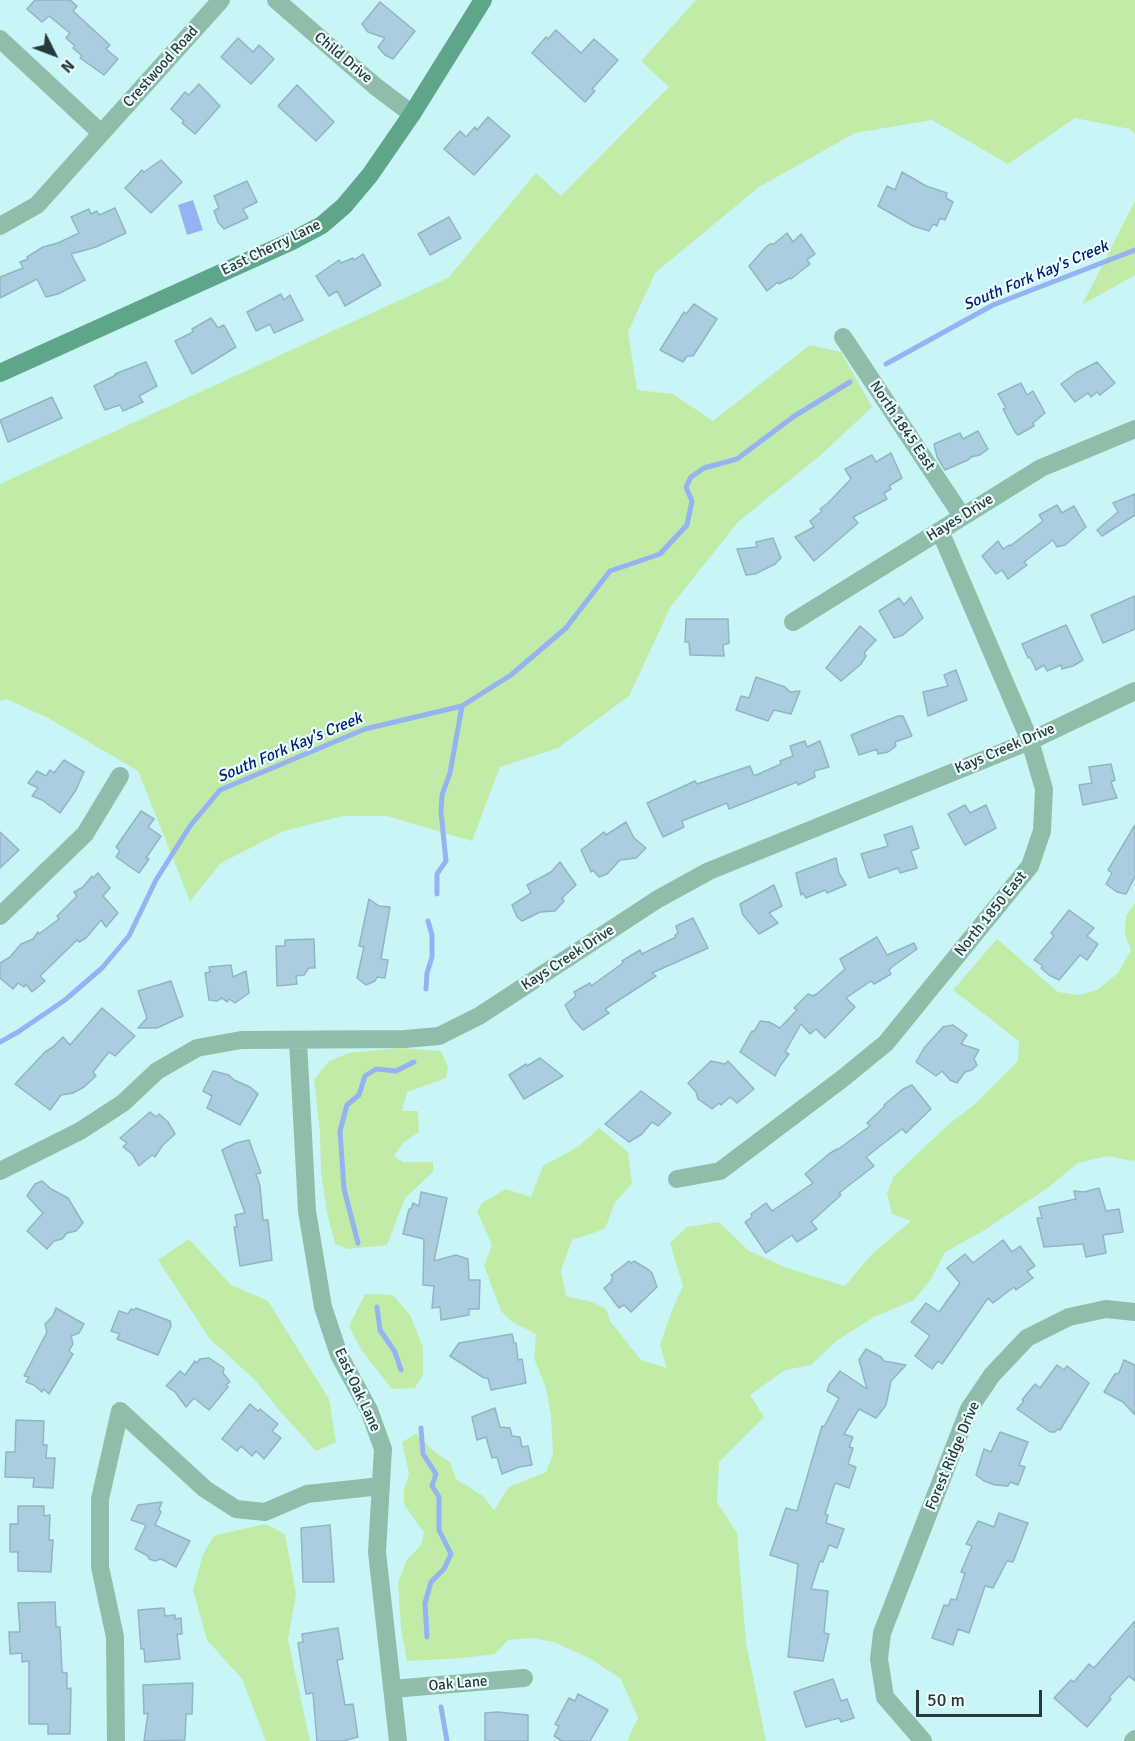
<!DOCTYPE html>
<style>
body{margin:0}
#map{position:relative;width:1135px;height:1741px;overflow:hidden;background:#c8f6f7;font-family:Signika,sans-serif}
canvas{display:block}
.north{position:absolute;left:24px;top:24px;width:60px;height:60px;-webkit-text-stroke:4px #ebfdfe;paint-order:stroke;rotate:132deg;font-size:16px;font-weight:700;line-height:24px;text-align:center;color:#283a3b}
.north::after{content:'';display:block;margin:auto;width:21px;height:27px;background:#283a3b;clip-path:polygon(50% 0,100% 100%,50% 72%,0 100%)}
.scale{position:absolute;left:916px;top:1690px;width:126px;height:27px;box-sizing:border-box;border:3px solid #283a3b;border-top:0;padding-left:8px;font-size:18px;line-height:21px;white-space:nowrap;color:#283a3b;-webkit-text-stroke:4px #ebfdfe;paint-order:stroke}
</style>
<div id="map">
<canvas width="1135" height="1741"></canvas>
<div class="north">N</div>
<div class="scale">50 m</div>
</div>
<script>
const c = document.querySelector('canvas').getContext('2d');
c.lineJoin = 'round';
function fillPath(path, color) {
  c.fillStyle = color;
  c.fill(path, 'evenodd');
}
function poly(rows) {
  const path = new Path2D();
  for (const r of rows) {
    path.moveTo(r[0], r[1]);
    for (let i = 2; i < r.length; i += 2) path.lineTo(r[i], r[i + 1]);
  }
  return path;
}
function strokePath(path, color, width, dash) {
  c.strokeStyle = color;
  c.lineWidth = width;
  c.lineCap = dash ? 'butt' : 'round';
  c.setLineDash(dash || []);
  c.stroke(path);
}
function label(font, color, halo, rows, align = 'center') {
  c.font = font + ' Signika,sans-serif';
  c.lineWidth = 4.5;
  c.setLineDash([]);
  c.textBaseline = 'middle';
  c.strokeStyle = halo;
  c.fillStyle = color;
  for (const [text, x, y, turn = 0] of rows) {
    c.save();
    c.translate(x, y);
    c.rotate((+turn || 0) * Math.PI / 180);
    c.textAlign = isNaN(turn) ? turn : align;
    if (halo) c.strokeText(text, 0, 0);
    c.fillText(text, 0, 0);
    c.restore();
  }
}
fillPath(poly([
 [696,0,1135,0,1135,134,1130,129,1075,118,1008,164,932,120,855,133,759,187,655,273,628,332,637,390,673,394,713,421,810,345,841,352,872,407,822,454,738,522,671,606,629,696,558,748,500,767,472,841,387,816,343,816,284,831,221,863,190,901,138,771,48,718,6,699,0,701,0,484,448,278,536,173,561,196,669,87,641,61],
 [1135,201,1135,275,1082,305],
 [1135,903,1135,1160,1132,1161,1108,1156,1078,1163,1046,1189,983,1231,945,1252,931,1279,914,1300,874,1317,836,1341,811,1365,785,1370,750,1395,764,1417,719,1462,717,1502,737,1533,746,1643,766,1741,627,1741,638,1718,621,1679,591,1659,554,1642,531,1638,508,1640,495,1654,463,1658,407,1661,401,1628,398,1583,406,1561,421,1545,424,1533,404,1504,404,1489,409,1474,402,1442,416,1434,436,1453,450,1462,456,1479,483,1496,494,1510,509,1487,546,1472,553,1454,551,1416,546,1388,534,1358,536,1334,511,1321,501,1311,484,1266,492,1245,477,1211,482,1203,506,1189,531,1197,543,1166,578,1147,599,1128,628,1152,632,1184,615,1202,605,1229,572,1240,561,1270,566,1296,592,1302,606,1309,610,1321,641,1360,667,1368,660,1345,672,1310,683,1286,670,1243,687,1227,719,1222,749,1251,787,1268,845,1286,871,1255,911,1221,892,1214,887,1193,894,1176,949,1124,975,1104,1018,1061,1019,1041,953,990,997,939,1058,992,1079,995,1097,990,1118,973,1131,950,1125,934,1126,916],
 [400,1048,441,1051,448,1067,446,1078,407,1092,402,1111,418,1111,419,1132,403,1143,394,1156,403,1162,433,1162,433,1172,405,1198,387,1245,348,1249,335,1244,327,1213,321,1172,320,1133,314,1080,329,1061,349,1053],
 [189,1239,231,1285,268,1301,329,1399,336,1442,316,1451,279,1410,255,1380,210,1339,158,1260],
 [365,1294,393,1295,410,1315,423,1347,423,1374,415,1388,392,1389,362,1351,349,1326],
 [265,1524,285,1534,296,1594,288,1640,310,1741,266,1741,242,1679,207,1640,193,1590,203,1554,214,1536]
]), '#c1eba6');
fillPath(poly([
 [193,200,203,230,187,235,178,205]
]), '#95b3f2');
strokePath(poly([
 [886,364,993,305,1135,250],
 [437,894,437,874,446,861,441,812,442,795,450,773,462,706],
 [426,989,427,973,432,957,432,935,428,921],
 [0,1042,18,1032,65,1000,102,968,129,936,156,880,190,826,220,790,365,729,462,706,511,675,566,628,610,571,660,554,687,525,692,501,686,487,691,477,704,468,737,459,793,417,850,382],
 [358,1243,344,1189,340,1131,347,1105,359,1095,365,1076,376,1069,396,1071,414,1062],
 [377,1307,380,1330,395,1352,401,1370],
 [421,1428,423,1454,436,1474,432,1486,439,1497,439,1530,451,1554,444,1569,431,1582,425,1603,427,1637],
 [441,1707,447,1741]
]), '#95b3f2', 5);
const building = poly([
 [35,0,70,0,77,6,73,11,110,45,106,49,118,59,104,75,80,58,82,56,73,48,75,46,66,38,70,33,49,16,42,22,27,9,35,0],
 [380,2,415,31,393,59,385,55,378,47,385,38,368,32,362,24,380,2],
 [556,30,581,53,594,39,618,60,592,89,595,91,585,102,532,53,546,37,548,39,556,30],
 [238,38,253,52,259,45,274,59,251,84,221,57,238,38],
 [199,84,220,106,195,134,182,123,184,121,171,109,185,92,189,95,199,84],
 [297,85,334,122,316,141,278,106,297,85],
 [488,117,510,136,474,175,444,149,460,131,466,137,475,127,477,130,488,117],
 [161,160,182,182,151,213,125,188,142,170,144,172,161,160],
 [902,172,926,186,947,193,946,198,953,202,945,220,940,218,937,226,933,224,929,231,913,226,878,206,887,186,895,190,902,172],
 [247,181,257,202,243,209,248,218,224,229,218,222,214,211,219,208,214,196,247,181],
 [115,208,126,233,96,247,71,254,85,280,58,294,46,297,37,279,0,298,0,277,23,268,20,262,28,259,27,257,43,247,58,243,79,233,71,217,89,209,91,214,97,211,99,215,115,208],
 [449,217,461,238,430,255,418,234,449,217],
 [787,233,793,242,801,234,815,254,807,260,810,264,791,279,790,278,779,284,778,282,767,291,749,266,766,247,770,244,774,244,787,233],
 [363,254,381,285,345,306,337,291,329,296,316,276,339,260,341,263,353,258,354,260,363,254],
 [281,294,284,300,290,295,303,320,274,333,270,324,256,331,247,312,281,294],
 [694,304,717,319,693,356,687,356,683,362,660,350,684,312,686,314,694,304],
 [211,318,218,328,224,325,236,347,192,374,175,341,193,332,192,329,211,318],
 [146,362,157,386,139,396,143,402,123,411,120,405,105,410,94,386,116,375,115,374,146,362],
 [1097,362,1115,383,1100,395,1097,392,1091,397,1088,393,1075,402,1061,384,1076,373,1097,362],
 [1021,383,1027,395,1033,391,1045,413,1033,423,1034,426,1018,435,1015,432,1003,409,1006,408,998,394,1021,383],
 [52,397,62,418,8,442,0,420,52,397],
 [978,431,988,449,980,455,971,457,968,460,945,470,937,457,934,444,960,433,963,439,978,431],
 [891,453,902,478,889,486,891,489,884,493,887,499,853,517,858,523,814,561,795,537,814,527,810,521,822,511,820,509,828,503,851,479,845,469,872,455,876,462,891,453],
 [1135,494,1135,515,1102,536,1097,530,1118,512,1113,503,1135,494],
 [1057,505,1062,513,1074,506,1086,527,1065,545,1057,547,1053,540,1024,562,1027,565,1008,579,1002,570,996,574,982,556,998,541,1003,549,1009,545,1010,546,1043,521,1039,515,1057,505],
 [773,538,781,558,775,564,755,574,746,575,737,549,757,547,756,542,773,538],
 [1135,596,1135,629,1103,643,1091,615,1135,596],
 [911,597,923,618,903,635,894,638,879,611,899,598,904,605,911,597],
 [686,619,728,619,729,643,723,645,724,656,690,655,689,642,685,642,686,619],
 [1066,625,1083,660,1073,666,1062,669,1061,665,1047,671,1044,665,1036,670,1030,657,1028,658,1022,644,1066,625],
 [860,626,876,640,864,653,866,656,861,664,841,681,826,668,860,626],
 [956,670,967,700,928,716,923,692,948,686,944,675,956,670],
 [756,677,785,687,790,692,800,691,791,714,774,710,768,721,736,710,741,696,749,698,756,677],
 [898,716,903,716,912,736,895,742,896,746,888,752,878,754,877,749,859,755,851,735,898,716],
 [805,741,807,747,820,741,829,767,814,771,815,777,798,785,797,782,729,809,727,803,682,821,684,827,663,837,647,803,695,781,697,784,750,766,754,776,781,764,780,761,793,756,790,746,805,741],
 [64,760,84,772,76,790,60,813,42,800,32,796,38,788,28,783,37,771,46,776,50,770,54,773,64,760],
 [1111,764,1115,780,1111,782,1117,798,1083,805,1079,785,1092,783,1089,767,1111,764],
 [965,805,970,813,986,805,996,828,965,845,948,814,965,805],
 [141,811,154,819,148,827,161,836,146,858,149,859,139,873,116,857,120,851,116,847,141,811],
 [626,822,634,838,646,848,636,858,620,860,607,874,599,877,593,870,591,872,581,850,604,832,606,835,626,822],
 [1135,825,1135,877,1126,894,1117,892,1106,884,1112,873,1108,870,1135,825],
 [912,826,919,848,911,851,917,868,900,873,898,868,869,878,861,854,888,846,884,835,912,826],
 [0,832,19,850,0,868,0,832],
 [836,858,839,873,846,885,827,893,825,890,806,898,803,893,801,895,796,873,836,858],
 [560,862,576,885,562,898,564,901,555,911,540,912,522,921,517,917,512,905,531,893,527,885,551,872,560,862],
 [98,873,110,888,103,896,118,913,106,927,101,920,86,938,79,942,77,940,40,976,45,981,32,992,26,984,24,987,18,983,13,989,0,978,0,963,10,957,21,944,33,939,38,932,39,934,59,919,57,916,77,896,74,892,83,887,92,876,93,878,98,873],
 [774,885,782,906,769,913,778,923,759,934,743,915,740,904,774,885],
 [369,899,379,906,390,907,381,959,388,960,385,978,377,977,375,981,366,985,357,978,364,947,359,946,369,899],
 [1069,910,1094,928,1087,936,1098,944,1087,960,1080,955,1059,980,1049,975,1041,968,1043,966,1034,960,1054,936,1051,933,1069,910],
 [693,918,708,948,652,973,656,976,605,1009,609,1013,583,1030,572,1018,565,1005,576,996,574,992,590,983,591,986,623,963,622,961,640,950,642,954,676,937,675,935,678,933,676,926,693,918],
 [877,937,887,955,914,943,917,949,892,967,889,970,891,974,874,984,871,981,846,998,855,1007,825,1038,816,1029,810,1034,801,1024,785,1052,789,1054,780,1066,775,1076,740,1052,752,1031,754,1032,760,1021,769,1022,780,1028,797,1010,794,1008,808,994,813,996,818,993,845,969,840,959,877,937],
 [314,939,315,968,309,968,304,975,296,976,297,984,277,986,276,946,285,946,285,940,314,939],
 [231,965,233,977,246,971,249,993,235,1003,229,999,227,1002,222,998,217,1001,209,1000,205,973,210,972,209,967,231,965],
 [171,981,183,1016,157,1028,138,1028,147,1018,138,991,171,981],
 [102,1008,135,1036,115,1056,109,1052,93,1072,96,1076,84,1087,73,1093,61,1095,50,1110,15,1084,45,1052,53,1047,63,1037,70,1045,102,1008],
 [953,1025,967,1035,961,1044,979,1050,974,1059,977,1065,972,1070,965,1072,957,1083,950,1080,942,1071,936,1076,916,1062,924,1048,943,1027,953,1025],
 [540,1058,563,1076,524,1099,509,1075,526,1064,527,1066,540,1058],
 [711,1061,725,1064,728,1061,754,1089,737,1103,730,1097,721,1105,719,1103,712,1109,698,1099,696,1092,688,1083,711,1061],
 [213,1071,229,1075,234,1080,250,1087,258,1094,240,1125,207,1108,212,1096,203,1091,213,1071],
 [912,1085,931,1109,906,1133,902,1129,866,1157,874,1166,839,1193,841,1195,811,1222,817,1229,797,1242,792,1235,766,1253,745,1222,752,1217,751,1214,766,1203,772,1211,813,1183,805,1174,829,1154,837,1149,837,1150,870,1126,867,1123,885,1106,884,1105,903,1089,912,1085],
 [641,1091,671,1113,658,1126,652,1122,642,1134,629,1142,605,1124,641,1091],
 [150,1112,156,1117,159,1114,168,1122,175,1134,162,1146,155,1157,152,1155,139,1166,132,1154,123,1147,127,1143,120,1138,150,1112],
 [249,1140,261,1173,256,1174,260,1186,263,1220,268,1220,272,1260,240,1266,234,1227,237,1227,235,1215,245,1213,222,1150,236,1143,249,1140],
 [42,1181,51,1189,68,1198,83,1223,76,1231,67,1233,62,1239,54,1241,47,1249,27,1231,43,1213,27,1196,35,1184,42,1181],
 [1099,1188,1106,1211,1119,1209,1123,1232,1103,1235,1106,1253,1086,1257,1083,1244,1044,1247,1037,1218,1042,1218,1039,1207,1076,1199,1074,1191,1084,1192,1099,1188],
 [421,1192,447,1198,434,1261,456,1255,468,1259,469,1280,480,1280,479,1309,469,1309,469,1315,441,1320,440,1307,432,1308,434,1286,423,1285,424,1239,403,1234,409,1209,411,1209,413,1203,419,1206,421,1192],
 [1003,1240,1012,1252,1020,1246,1035,1266,1027,1271,1033,1278,1016,1290,1014,1287,993,1303,988,1298,942,1364,938,1361,932,1369,915,1356,930,1336,911,1322,926,1303,939,1312,960,1283,947,1268,965,1254,973,1263,1003,1240],
 [629,1261,631,1263,634,1261,649,1270,652,1273,657,1287,631,1312,624,1305,619,1308,604,1288,612,1281,611,1280,613,1278,611,1275,629,1261],
 [56,1308,84,1324,79,1333,71,1336,73,1344,69,1351,73,1354,49,1394,44,1389,42,1392,34,1385,26,1382,29,1377,24,1376,47,1332,45,1324,53,1316,56,1308],
 [136,1308,170,1321,171,1326,158,1355,117,1339,120,1334,111,1331,119,1311,128,1314,131,1309,134,1310,136,1308],
 [512,1334,514,1343,516,1343,518,1360,522,1359,526,1383,491,1390,488,1378,484,1378,450,1356,459,1343,512,1334],
 [866,1349,881,1357,884,1361,906,1365,891,1381,886,1405,880,1413,876,1418,859,1409,844,1434,853,1437,849,1447,853,1448,848,1464,856,1467,849,1488,835,1483,825,1514,828,1515,826,1523,844,1529,837,1548,829,1545,823,1562,820,1561,811,1589,828,1591,824,1633,829,1634,823,1661,788,1657,798,1564,770,1555,786,1508,797,1511,822,1426,824,1427,839,1398,827,1391,829,1385,840,1371,867,1389,859,1360,866,1349],
 [209,1358,224,1368,223,1373,230,1382,226,1385,228,1387,209,1410,194,1398,186,1407,175,1392,166,1386,180,1371,185,1375,195,1361,197,1363,200,1359,209,1358],
 [1124,1360,1135,1365,1135,1415,1123,1402,1104,1392,1115,1374,1119,1373,1124,1360],
 [1057,1365,1064,1370,1067,1366,1089,1383,1060,1430,1058,1429,1055,1432,1050,1432,1017,1409,1024,1401,1022,1400,1035,1384,1040,1388,1057,1365],
 [250,1404,258,1411,260,1409,278,1424,272,1431,281,1438,264,1459,256,1451,252,1456,241,1446,237,1451,222,1439,250,1404],
 [495,1408,500,1427,510,1428,512,1436,520,1437,522,1447,528,1446,532,1465,519,1467,502,1474,497,1457,492,1458,486,1437,477,1440,472,1417,495,1408],
 [16,1420,44,1421,43,1445,47,1445,46,1458,55,1458,53,1488,33,1487,34,1478,5,1477,6,1452,15,1452,16,1420],
 [1000,1432,1028,1442,1019,1465,1025,1467,1018,1485,1010,1482,1008,1486,995,1485,984,1481,976,1475,984,1449,991,1452,1000,1432],
 [162,1502,159,1509,161,1512,155,1525,190,1541,176,1567,161,1559,155,1561,149,1559,148,1556,135,1549,146,1525,131,1520,138,1505,162,1502],
 [18,1506,44,1506,44,1516,50,1515,49,1540,53,1540,51,1572,18,1571,18,1552,10,1552,10,1524,18,1524,18,1506],
 [999,1513,1028,1523,1013,1562,1007,1561,993,1588,985,1586,969,1633,958,1629,953,1645,932,1638,944,1605,948,1606,951,1599,956,1600,965,1573,961,1572,972,1546,966,1544,978,1521,994,1527,999,1513],
 [330,1525,334,1582,303,1582,301,1528,330,1525],
 [55,1602,56,1627,60,1627,62,1672,67,1673,67,1689,71,1688,70,1734,48,1734,48,1724,29,1724,29,1661,22,1662,22,1653,10,1654,9,1632,20,1632,18,1603,55,1602],
 [164,1608,165,1616,175,1615,175,1619,181,1618,182,1634,177,1634,180,1659,145,1662,144,1649,141,1649,138,1610,164,1608],
 [1135,1621,1135,1681,1129,1676,1109,1697,1111,1699,1087,1727,1054,1698,1071,1680,1074,1682,1089,1664,1094,1668,1135,1621],
 [338,1628,343,1659,337,1660,345,1705,353,1704,358,1737,343,1741,317,1741,313,1693,306,1694,298,1643,303,1642,302,1634,338,1628],
 [833,1679,841,1701,847,1699,854,1718,841,1722,839,1718,806,1727,794,1692,833,1679],
 [193,1683,192,1714,186,1714,185,1740,144,1741,148,1713,144,1714,143,1685,193,1683],
 [578,1694,608,1710,590,1741,562,1741,554,1736,559,1726,555,1724,569,1698,575,1701,578,1694],
 [497,1712,528,1715,528,1741,485,1741,485,1713,497,1712]
]);
fillPath(building, '#aacde0');
strokePath(building, '#91b4c7', 1.5);
strokePath(poly([
 [276,0,375,86,412,114],
 [0,39,101,133],
 [0,226,37,205,221,0],
 [843,337,962,516],
 [793,622,1041,468,1135,429],
 [0,916,85,834,120,776],
 [298,1041,307,1211,323,1307,339,1355,369,1410,383,1449,377,1552,398,1741],
 [0,1171,80,1131,123,1103,157,1071,197,1048,241,1040,405,1039,439,1036,479,1016,658,899,709,871,1030,741,1135,691],
 [677,1179,720,1171,842,1079,886,1043,1030,866,1042,831,1044,789,1030,741,940,531],
 [392,1689,524,1678],
 [116,1741,115,1637,100,1567,100,1499,120,1411,205,1489,236,1509,265,1512,307,1494,381,1486],
 [923,1741,885,1697,879,1659,882,1633,969,1409,992,1375,1027,1338,1069,1317,1106,1309,1135,1312],
 [1133,1741,1135,1739]
]), '#90bda9', 18);
strokePath(poly([
 [0,373,292,241,322,225,344,206,370,175,412,114,483,0]
]), '#5fa589', 18);
label('15px', '#283a3b', '#ebfdfe', [
 ["Child Drive",343,58,40],
 ["Crestwood Road",161,67,-48],
 ["East Cherry Lane",271,248,-26],
 ["North 1845 East",902,426,56],
 ["Hayes Drive",960,518,-32],
 ["Kays Creek Drive",1005,749,-23],
 ["North 1850 East",991,914,-51],
 ["Kays Creek Drive",568,958,-33],
 ["East Oak Lane",357,1390,65],
 ["Forest Ridge Drive",953,1456,-67],
 ["Oak Lane",458,1684,-5]
]);
label('italic 16px', '#041b74', '#ebfdfe', [
 ["South Fork Kay's Creek",1036,276,-23],
 ["South Fork Kay's Creek",290,748,-23]
]);
</script>
